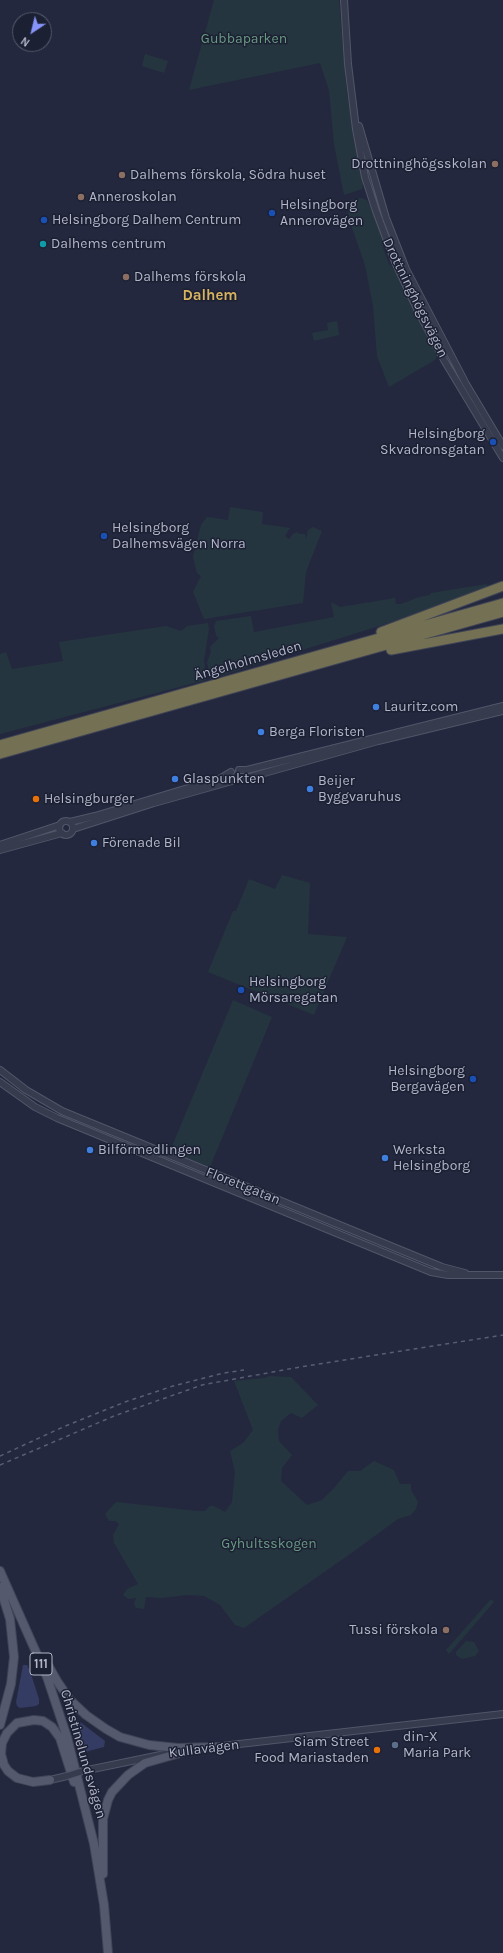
<!DOCTYPE html>
<meta charset="utf-8">
<style>
body{margin:0}
#map{position:relative;width:503px;height:1953px;overflow:hidden;background:#23283e;font-family:Karla,sans-serif}
canvas{display:block}
.north{position:absolute;left:12px;top:12px;width:40px;height:40px;box-sizing:border-box;background:#1c2033;border:1px solid #585c6f;border-radius:50%;rotate:215deg;font-size:11px;font-weight:700;line-height:16px;text-align:center;color:#b3b6c9}
.north::after{content:'';display:block;margin:auto;width:14px;height:18px;background:#8795fa;clip-path:polygon(50% 0,100% 100%,50% 72%,0 100%)}
</style>
<div id="map">
<canvas width="503" height="1953"></canvas>
<div class="north">N</div>
</div>
<script>
const c = document.querySelector('canvas').getContext('2d');
c.lineJoin = 'round';
function fillPath(path, color) {
  c.fillStyle = color;
  c.fill(path, 'evenodd');
}
function poly(rows) {
  const path = new Path2D();
  for (const r of rows) {
    if (r.length === 3) {
      path.moveTo(r[0] + r[2], r[1]);
      path.arc(r[0], r[1], r[2], 0, 2 * Math.PI);
      continue;
    }
    path.moveTo(r[0], r[1]);
    for (let i = 2; i < r.length; i += 2) path.lineTo(r[i], r[i + 1]);
  }
  return path;
}
function strokePath(path, color, width, dash) {
  c.strokeStyle = color;
  c.lineWidth = width;
  c.lineCap = dash ? 'butt' : 'round';
  c.setLineDash(dash || []);
  c.stroke(path);
}
function label(font, color, halo, rows, align = 'center') {
  c.font = font + ' Karla,sans-serif';
  c.lineWidth = 3;
  c.setLineDash([]);
  c.textBaseline = 'middle';
  c.strokeStyle = halo;
  c.fillStyle = color;
  for (const [text, x, y, turn = 0] of rows) {
    c.save();
    c.translate(x, y);
    c.rotate((+turn || 0) * Math.PI / 180);
    c.textAlign = isNaN(turn) ? turn : align;
    if (halo) c.strokeText(text, 0, 0);
    c.fillText(text, 0, 0);
    c.restore();
  }
}
fillPath(poly([
 [214,0,339,0,347,95,364,180,362,189,344,195,334,144,329,90,320,63,189,90],
 [145,54,168,61,164,73,142,66],
 [361,198,367,200,371,208,383,239,383,248,389,264,396,271,406,293,438,352,435,360,389,387,377,356,373,306,365,265,352,228,345,201],
 [337,321,339,335,314,341,312,333,328,330,327,323],
 [230,507,263,512,262,524,290,528,285,536,289,539,293,534,298,532,299,534,305,534,306,539,308,530,313,527,322,531,306,572,303,603,204,619,193,592,201,576,197,573,193,557,201,525,207,517,228,520],
 [487,584,487,587,395,621,210,679,207,662,211,652,210,647,219,638,216,635,214,626,216,621,251,616,254,632,334,617,331,602,340,607,395,598,396,604,401,604,419,597,430,595,431,593],
 [208,623,209,629,204,660,206,680,0,734,0,654,6,652,12,669,63,661,59,642,166,626,181,631,187,626],
 [282,875,310,883,308,934,347,937,314,1015,208,972,233,911,236,911,249,879,275,889],
 [233,1000,272,1017,210,1167,170,1151],
 [269,1376,291,1377,318,1405,302,1418,291,1413,281,1421,278,1430,279,1441,292,1455,282,1468,281,1481,307,1505,322,1500,334,1488,348,1471,360,1471,374,1461,394,1470,400,1484,411,1484,411,1490,418,1502,416,1509,411,1515,398,1519,353,1552,244,1628,235,1625,220,1605,204,1596,186,1595,162,1598,146,1597,144,1609,136,1608,134,1604,136,1598,128,1599,123,1595,127,1589,138,1584,114,1543,113,1535,119,1524,115,1521,109,1521,105,1514,114,1504,117,1502,196,1511,205,1511,210,1506,214,1506,225,1512,232,1502,235,1472,230,1451,243,1443,253,1430,234,1381,265,1378],
 [491,1599,494,1602,449,1654,446,1650],
 [466,1641,474,1642,479,1651,475,1656,462,1659,456,1655,456,1652]
]), '#25353f');
fillPath(poly([
 [23,1665,27,1665,30,1671,39,1699,39,1704,36,1706,20,1708,17,1706,16,1702],
 [71,1715,105,1741,104,1747,85,1752,81,1751,69,1717]
]), '#353c63');
const minor = poly([
 [344,0,348,64,356,129,365,177,376,211,395,262,418,311,444,360,503,458],
 [359,126,386,218,406,269,466,384,503,446],
 [239,770,247,770,503,706],
 [243,779,378,741,503,711],
 [66,828,7],
 [70,822,95,816,221,778,231,772],
 [73,829,154,803,232,781],
 [0,845,60,825],
 [0,850,62,833],
 [0,1070,26,1090,62,1111,442,1267,465,1273],
 [0,1082,35,1107,57,1118,431,1272,448,1275,503,1275],
 [213,1747,503,1714],
 [83,1771,170,1753],
 [50,1780,67,1776]
]);
const major = poly([
 [0,1571,47,1677,67,1737,94,1844,104,1905,108,1953],
 [0,1587,10,1619,14,1657,11,1684,0,1725],
 [44,1658,57,1681,70,1700,86,1715,106,1729,120,1737,149,1745,178,1748,216,1747],
 [50,1780,33,1782,17,1778,8,1771,4,1765,1,1754,2,1743,7,1733,17,1723,34,1720,43,1721,52,1727,60,1738,74,1782],
 [103,1874,103,1819,108,1800,112,1792,128,1775,145,1763,187,1751]
]);
const highway = poly([
 [381,632,503,586],
 [391,650,503,629],
 [0,745,503,603],
 [0,754,503,612]
]);
strokePath(minor, '#525669', 8);
strokePath(major, '#404457', 10);
strokePath(highway, '#3f4356', 11);
strokePath(minor, '#373b4e', 6);
strokePath(major, '#55596e', 8);
strokePath(highway, '#747054', 9);
strokePath(poly([
 [0,1456,63,1427,125,1402,173,1386,224,1373,244,1370],
 [0,1465,114,1416,202,1385,300,1367,503,1335]
]), '#595d75', 1.5, [4, 4]);
const minorBridge = poly([
 [67,1776,83,1771]
]);
strokePath(minorBridge, '#525669', 8, []);
strokePath(minorBridge, '#373b4e', 6);
for (const [x, y, r, color] of [
 [495,164,4,"#8d6e63"],
 [122,175,4,"#8d6e63"],
 [81,197,4,"#8d6e63"],
 [272,213,4,"#1a4fb4"],
 [44,220,4,"#1a4fb4"],
 [43,244,4,"#0f9aa8"],
 [126,277,4,"#8d6e63"],
 [493,442,4,"#1a4fb4"],
 [104,536,4,"#1a4fb4"],
 [376,707,4,"#3f7fe0"],
 [261,732,4,"#3f7fe0"],
 [175,779,4,"#3f7fe0"],
 [310,789,4,"#3f7fe0"],
 [36,799,4,"#e8710a"],
 [94,843,4,"#3f7fe0"],
 [241,990,4,"#1a4fb4"],
 [473,1079,4,"#1a4fb4"],
 [90,1150,4,"#3f7fe0"],
 [385,1158,4,"#3f7fe0"],
 [446,1630,4,"#8d6e63"],
 [395,1745,4,"#5c6f8a"],
 [377,1750,4,"#e8710a"]
]) {
  const dot = new Path2D();
  dot.arc(x, y, r, 0, 2 * Math.PI);
  c.fillStyle = color;
  c.fill(dot);
  strokePath(dot, '#1c2033', 1.5);
}
for (const [x, y, w] of [
 [41,1664,22]
]) {
  const box = new Path2D();
  box.roundRect(x - w / 2, y - 11, w, 22, 3);
  c.fillStyle = '#1c2033';
  c.fill(box);
  strokePath(box, '#b3b6c9', 1);
}
label('bold 13px', '#b3b6c9', null, [
 ["111",41,1664]
]);
label('14px', '#699b82', '#1c2033', [
 ["Gubbaparken",244,39],
 ["Gyhultsskogen",269,1544]
]);
label('14px', '#b3b6c9', '#1c2033', [
 ["Drottninghögsskolan",487,164,"right"],
 ["Dalhems förskola, Södra huset",130,175],
 ["Anneroskolan",89,197],
 ["Helsingborg",280,205],
 ["Annerovägen",280,221],
 ["Helsingborg Dalhem Centrum",52,220],
 ["Dalhems centrum",51,244],
 ["Dalhems förskola",134,277],
 ["Helsingborg",485,434,"right"],
 ["Skvadronsgatan",485,450,"right"],
 ["Helsingborg",112,528],
 ["Dalhemsvägen Norra",112,544],
 ["Lauritz.com",384,707],
 ["Berga Floristen",269,732],
 ["Glaspunkten",183,779],
 ["Beijer",318,781],
 ["Byggvaruhus",318,797],
 ["Helsingburger",44,799],
 ["Förenade Bil",102,843],
 ["Helsingborg",249,982],
 ["Mörsaregatan",249,998],
 ["Helsingborg",465,1071,"right"],
 ["Bergavägen",465,1087,"right"],
 ["Bilförmedlingen",98,1150],
 ["Werksta",393,1150],
 ["Helsingborg",393,1166],
 ["Tussi förskola",438,1630,"right"],
 ["din-X",403,1737],
 ["Maria Park",403,1753],
 ["Siam Street",369,1742,"right"],
 ["Food Mariastaden",369,1758,"right"]
], 'left');
label('14px', '#b3b6c9', '#1c2033', [
 ["Drottninghögsvägen",415,298,64],
 ["Ängelholmsleden",248,661,-16],
 ["Florettgatan",243,1186,22],
 ["Kullavägen",204,1749,-7],
 ["Christinelundsvägen",83,1754,74]
]);
label('bold 15px', '#d7b360', '#1c2033', [
 ["Dalhem",210,296]
]);
</script>
